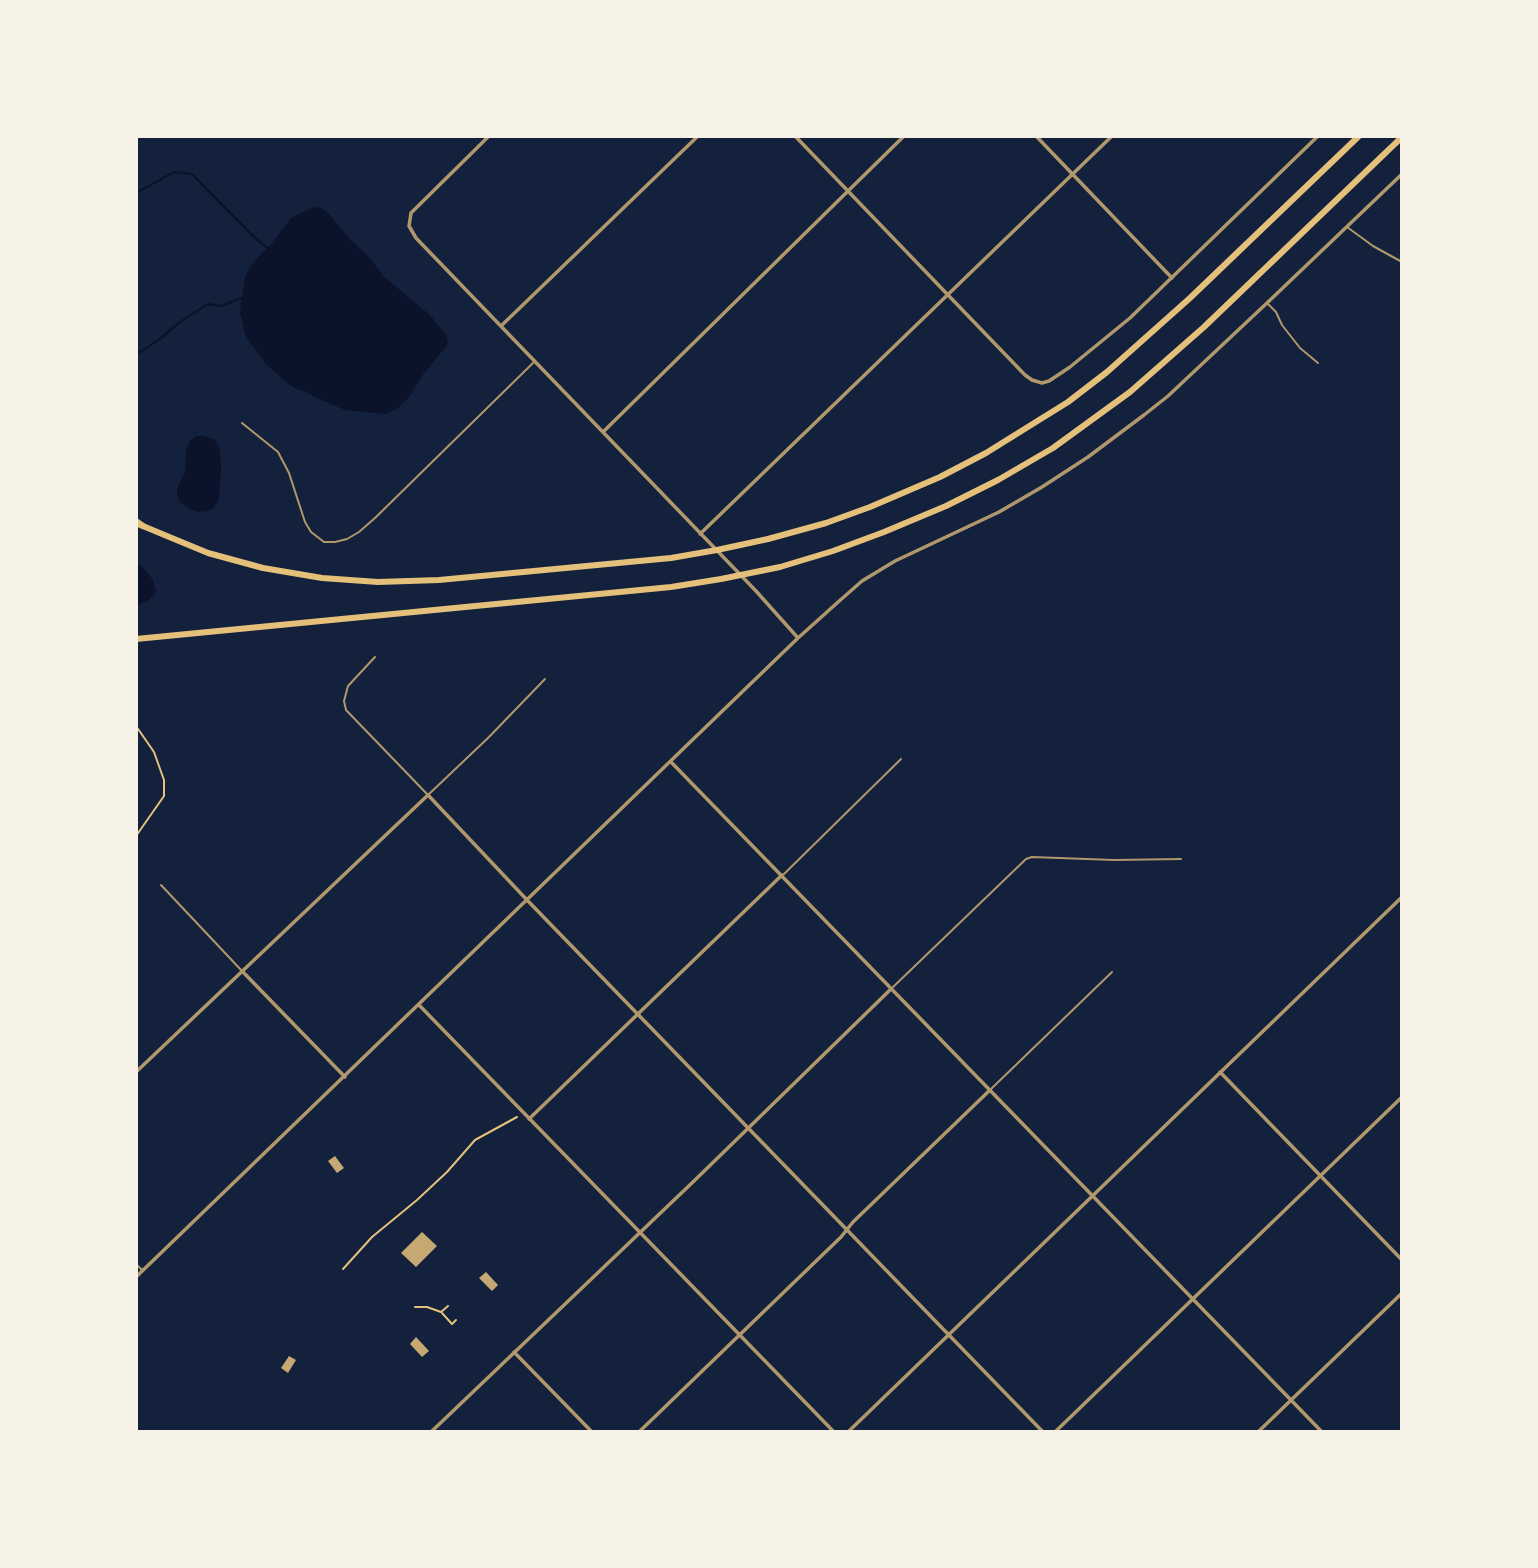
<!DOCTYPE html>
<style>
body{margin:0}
#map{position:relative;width:1538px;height:1568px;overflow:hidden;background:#14213d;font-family:"Exo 2",sans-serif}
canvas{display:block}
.frame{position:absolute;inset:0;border:138px solid #f6f1e7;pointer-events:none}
</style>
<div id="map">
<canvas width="1538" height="1568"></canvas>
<div class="frame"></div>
</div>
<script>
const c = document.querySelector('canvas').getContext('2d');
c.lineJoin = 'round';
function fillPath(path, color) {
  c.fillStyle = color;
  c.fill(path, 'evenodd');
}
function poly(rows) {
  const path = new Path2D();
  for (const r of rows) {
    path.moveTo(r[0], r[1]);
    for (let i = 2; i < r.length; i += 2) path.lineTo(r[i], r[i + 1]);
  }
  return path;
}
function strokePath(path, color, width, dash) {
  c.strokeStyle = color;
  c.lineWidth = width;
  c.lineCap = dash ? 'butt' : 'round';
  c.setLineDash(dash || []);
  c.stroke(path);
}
fillPath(poly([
 [313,207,321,208,327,212,349,238,369,257,384,277,429,314,446,334,448,342,446,347,424,373,409,397,397,409,385,414,345,410,314,397,305,391,296,389,287,383,264,362,245,335,240,312,245,276,252,264,272,243,291,218],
 [196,436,203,436,214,439,218,444,220,451,221,469,219,498,214,508,207,511,199,512,189,509,181,503,177,496,177,489,185,471,186,449,191,440],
 [137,564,143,567,153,580,156,592,149,600,137,606]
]), '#0b132b');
strokePath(poly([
 [136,193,174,172,192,174,255,238,268,248],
 [136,353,142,351,161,338,180,322,208,304,221,306,242,298]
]), '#0b132b', 2.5);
fillPath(poly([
 [335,1156,344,1168,337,1173,328,1161],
 [422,1232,437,1246,416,1267,401,1253],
 [486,1272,498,1285,492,1291,479,1278],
 [416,1337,429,1351,422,1357,410,1344],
 [289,1356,296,1360,288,1373,281,1368]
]), '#c6a872');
strokePath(poly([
 [136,726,154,752,164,780,164,796,136,836],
 [343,1269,372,1237,417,1200,447,1172,475,1140,517,1117],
 [415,1307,427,1307,441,1312,448,1306],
 [442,1313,452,1324,456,1320]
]), '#e5c07b', 2);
strokePath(poly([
 [1347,227,1373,246,1402,262],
 [1268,304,1276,312,1282,325,1300,348,1318,363],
 [242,423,278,452,289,473,305,522,311,532,324,542,335,542,347,539,359,532,375,518,533,363],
 [375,657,348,686,344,701,346,710,428,795,489,737,545,679],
 [783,875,901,759],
 [161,885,242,971],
 [892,988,1026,859,1032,857,1114,860,1181,859],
 [991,1089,1112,972],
 [136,1264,143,1271]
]), '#b1986c', 2);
strokePath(poly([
 [489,136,411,213,409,226,416,238,756,591,798,638],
 [795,136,1025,375,1032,380,1042,383,1049,381,1070,367,1130,318,1318,136],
 [1036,136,1172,278],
 [501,326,698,136],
 [603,432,904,136],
 [700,534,1112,136],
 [671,762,1322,1432],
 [242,971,345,1077],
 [419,1005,834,1432],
 [136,1072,428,795,527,900,1043,1432],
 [1220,1072,1402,1260],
 [529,1119,782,875],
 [136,1277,798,638,837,603,862,581,895,561,999,512,1042,487,1088,457,1144,415,1168,396,1267,303,1402,174],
 [514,1352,592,1432],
 [431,1432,694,1181,891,989],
 [639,1432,841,1237,853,1222,990,1090],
 [848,1432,1402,897],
 [1055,1432,1402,1097],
 [1258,1432,1402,1293]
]), '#b1986c', 3.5);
strokePath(poly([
 [138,524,208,553,263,568,322,578,378,582,439,580,671,558,717,550,768,539,826,523,870,507,940,477,986,453,1068,402,1107,372,1190,298,1359,136],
 [136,639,671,587,721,579,780,567,833,551,884,532,946,506,998,480,1053,448,1130,392,1204,327,1402,137]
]), '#e5c07b', 6);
strokePath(poly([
 [136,521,143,526]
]), '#e5c07b', 6);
</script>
